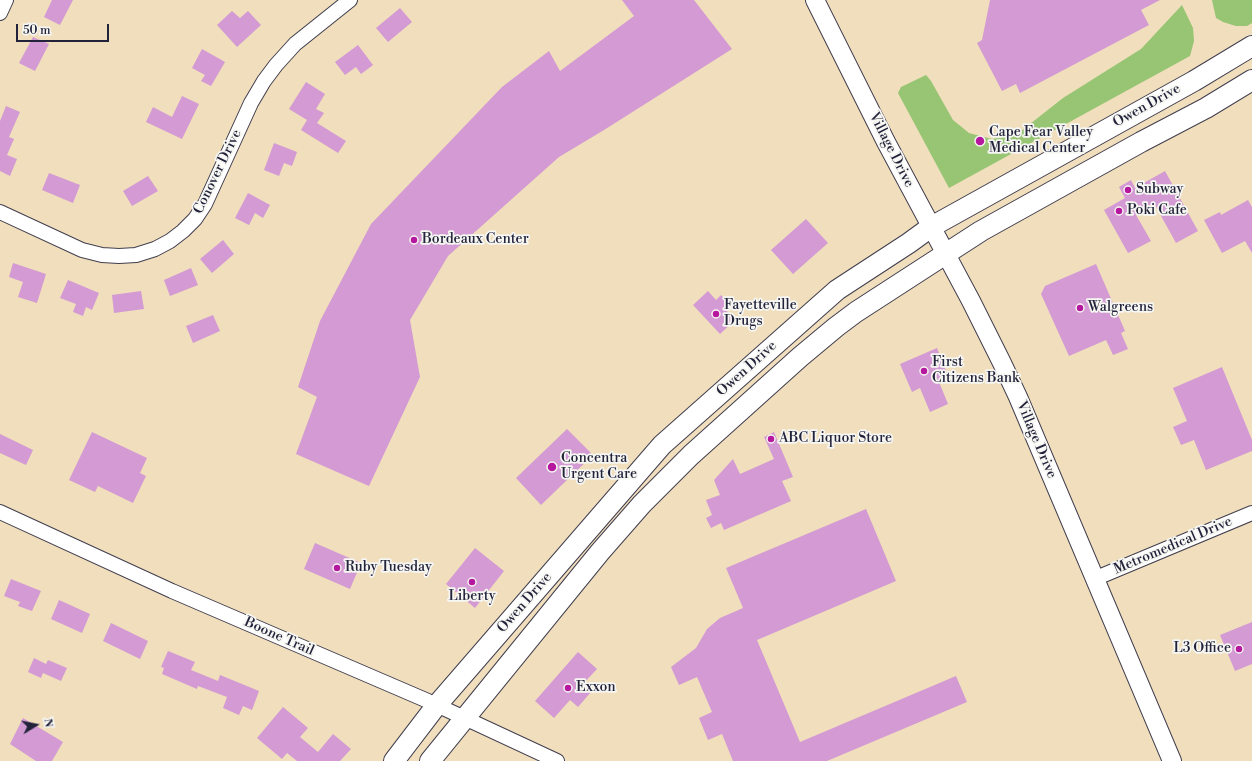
<!DOCTYPE html>
<html>
<head>
<meta charset="utf-8">
<style>
	body { margin:0 }
	#map { position:relative; width:1252px; height:761px; overflow:hidden; background:#f0debd; font-family:"Libre Bodoni",serif }
	canvas { display:block }
	.north { position:absolute; left:16px; top:705px; width:40px; height:40px; -webkit-text-stroke:3px #f6f6f2; paint-order:stroke; rotate:80deg; font-size:11px; font-weight:700; line-height:16px; text-align:center; color:#22223b }
	.north::after { content:''; display:block; margin:auto; width:14px; height:18px; background:#22223b; clip-path:polygon(50% 0,100% 100%,50% 72%,0 100%) }
	.scale { position:absolute; left:16px; top:24px; width:93px; height:18px; box-sizing:border-box; border:2px solid #22223b; border-top:0; padding-left:5px; font-size:12px; line-height:14px; white-space:nowrap; color:#22223b; -webkit-text-stroke:3px #f6f6f2; paint-order:stroke }
</style>
</head>
<body>
<div id="map">
<canvas width="1252" height="761"></canvas>
<div class="north">N</div>
<div class="scale">50 m</div>
</div>
<script>
const context = document.querySelector('canvas').getContext('2d');
context.lineJoin = 'round';
function fillPath(path, color) { context.fillStyle = color; context.fill(path, 'evenodd'); }
const shape = rows => new Path2D(rows.map(r => 'M' + r).join(''));
function stroke(path, color, width, dash) { context.strokeStyle = color; context.lineWidth = width; context.lineCap = dash ? 'butt' : 'round'; context.setLineDash(dash || []); context.stroke(path); }
function write(font, color, halo, rows, align = 'center') {
  context.font = font + ' "Libre Bodoni",serif'; context.lineWidth = 3.5; context.setLineDash([]); context.textBaseline = 'middle'; context.strokeStyle = halo; context.fillStyle = color; for (const [text, x, y, turn = 0] of rows) {
    context.save(); context.translate(x, y); context.rotate((+turn || 0) * Math.PI / 180); context.textAlign = isNaN(turn) ? turn : align; if (halo) context.strokeText(text, 0, 0); context.fillText(text, 0, 0); context.restore();
  }
}
const green = shape([
	[1212,0,1252,0,1252,23,1247,26,1236,26,1223,22,1216,18],
	[1182,5,1193,28,1194,41,1190,56,949,188,898,93,901,87,926,75,931,81,953,120,969,133,992,139,1016,135,1063,98,1141,49]
]);
const building = shape([
	[52,0,73,0,60,25,44,17],
	[622,0,694,0,732,49,604,130,559,157,448,256,410,320,420,377,369,486,296,454,317,397,298,387,320,321,371,224,502,87,549,51,560,71,634,16],
	[990,0,1160,0,1141,10,1149,25,1020,93,1016,84,1002,91,977,43,982,40],
	[400,8,412,22,388,42,376,28],
	[232,11,240,18,248,11,261,25,237,47,217,25],
	[33,37,49,44,35,71,19,63],
	[358,45,373,65,361,74,356,67,345,75,335,62],
	[202,49,225,62,211,86,201,81,205,75,192,68],
	[306,82,325,94,316,109,324,113,317,123,346,141,338,153,301,130,307,120,289,109],
	[182,96,199,104,182,139,146,122,153,107,172,117],
	[6,106,20,112,9,137,14,139,7,155,17,159,10,176,0,171,0,121],
	[274,143,297,152,292,166,284,163,279,176,264,170],
	[1165,171,1198,231,1176,243,1155,205,1136,215,1151,241,1128,253,1104,210,1125,198,1119,187,1131,180,1135,188],
	[49,173,80,185,73,203,42,190],
	[148,176,158,191,132,206,123,191],
	[248,193,270,205,263,218,255,213,249,225,235,218],
	[1248,200,1252,207,1252,253,1245,241,1222,253,1204,220,1220,212,1221,215],
	[806,219,828,243,793,274,771,250],
	[223,240,234,254,212,273,200,259],
	[13,263,46,274,37,303,18,297,23,282,9,277],
	[1096,264,1125,331,1121,333,1128,349,1113,355,1106,340,1069,356,1041,294,1045,286],
	[191,268,198,285,170,296,164,280],
	[68,280,99,293,92,310,86,307,83,316,73,312,76,304,60,298],
	[141,291,144,309,114,313,112,295],
	[708,291,716,300,721,295,729,304,725,309,735,320,720,334,693,305],
	[213,315,220,331,193,343,186,326],
	[937,348,949,378,939,382,948,404,930,412,920,388,912,392,900,364],
	[1222,367,1252,440,1252,451,1206,470,1194,440,1181,445,1173,427,1187,421,1173,388],
	[567,429,593,455,541,505,516,478],
	[92,432,147,458,140,473,146,476,133,503,98,486,95,492,69,480],
	[774,432,793,477,782,481,791,501,724,530,721,523,711,528,706,518,712,515,706,500,720,495,714,480,733,459,740,474,774,459,764,437],
	[0,434,33,450,26,465,0,453],
	[866,509,896,581,757,640,800,742,956,676,967,702,827,761,733,761,722,734,708,740,699,718,712,712,697,677,679,685,671,667,696,648,707,629,720,618,743,608,726,568],
	[315,543,361,563,350,589,304,569],
	[475,548,504,571,475,608,446,584],
	[11,579,41,591,32,611,18,606,20,602,4,596],
	[59,600,90,614,82,633,51,619],
	[1252,622,1252,664,1235,671,1220,635],
	[111,623,148,641,140,659,103,641],
	[168,651,195,662,191,670,218,681,220,675,259,691,252,710,243,706,239,715,223,708,227,697,198,686,197,689,162,674,164,668,161,667],
	[578,652,597,669,582,685,591,692,578,707,570,700,554,718,535,701],
	[34,658,46,664,48,660,67,668,61,681,43,673,41,678,28,672],
	[283,707,308,728,300,737,318,752,333,734,351,749,340,761,297,761,287,753,282,759,257,738],
	[23,718,63,742,52,761,36,761,10,744]
]);
const minor = shape([
	[0,13,6,0],
	[0,212,82,250,102,255,119,256,136,255,155,249,170,241,183,231,195,219,205,204,251,103,264,81,276,65,295,44,350,0],
	[0,512,172,591,428,701,557,761],
	[1094,579,1252,513]
]);
const major = shape([
	[815,0,886,142,971,301,1002,363,1018,397,1172,761]
]);
const highway = shape([
	[394,761,436,706,662,445,837,290,909,243,931,227,1194,81,1252,46],
	[430,761,600,552,642,504,691,455,800,357,836,327,856,312,981,231,1141,142,1206,108,1252,80]
]);
const markers = [
	[980,141,5,"#b5179e"],
	[1128,190,4,"#b5179e"],
	[1119,211,4,"#b5179e"],
	[414,240,4,"#b5179e"],
	[1080,308,4,"#b5179e"],
	[716,314,4,"#b5179e"],
	[924,371,4,"#b5179e"],
	[771,439,4,"#b5179e"],
	[552,467,5,"#b5179e"],
	[337,568,4,"#b5179e"],
	[472,582,4,"#b5179e"],
	[1239,649,4,"#b5179e"],
	[568,688,4,"#b5179e"]
];
const streetNames = [
	["Owen Drive",1147,106,-29],
	["Village Drive",891,150,63],
	["Conover Drive",218,172,-64],
	["Owen Drive",747,369,-42],
	["Village Drive",1036,440,67],
	["Metromedical Drive",1173,546,-23],
	["Owen Drive",525,603,-49],
	["Boone Trail",279,637,24]
];
const poiNames = [
	["Cape Fear Valley",989,133],
	["Medical Center",989,149],
	["Subway",1136,190],
	["Poki Cafe",1127,211],
	["Bordeaux Center",422,240],
	["Fayetteville",724,306],
	["Drugs",724,322],
	["Walgreens",1088,308],
	["First",932,363],
	["Citizens Bank",932,379],
	["ABC Liquor Store",779,439],
	["Concentra",561,459],
	["Urgent Care",561,475],
	["Ruby Tuesday",345,568],
	["Liberty",472,597,"center"],
	["L3 Office",1231,649,"right"],
	["Exxon",576,688]
];
fillPath(green, '#97c573');
fillPath(building, '#d39ad3');
stroke(minor, '#413e4e', 16);
stroke(major, '#413e4e', 20);
stroke(highway, '#413e4e', 22);
stroke(minor, '#fff', 14);
stroke(major, '#fff', 18);
stroke(highway, '#fff', 20);
for (const [x, y, r, color] of markers) { const dot = new Path2D(); dot.arc(x, y, r, 0, 2 * Math.PI); context.fillStyle = color; context.fill(dot); stroke(dot, '#f6f6f2', 1.5); }
write('14px', '#22223b', '#f6f6f2', streetNames);
write('14px', '#22223b', '#f6f6f2', poiNames, 'left');
</script>
</body>
</html>
